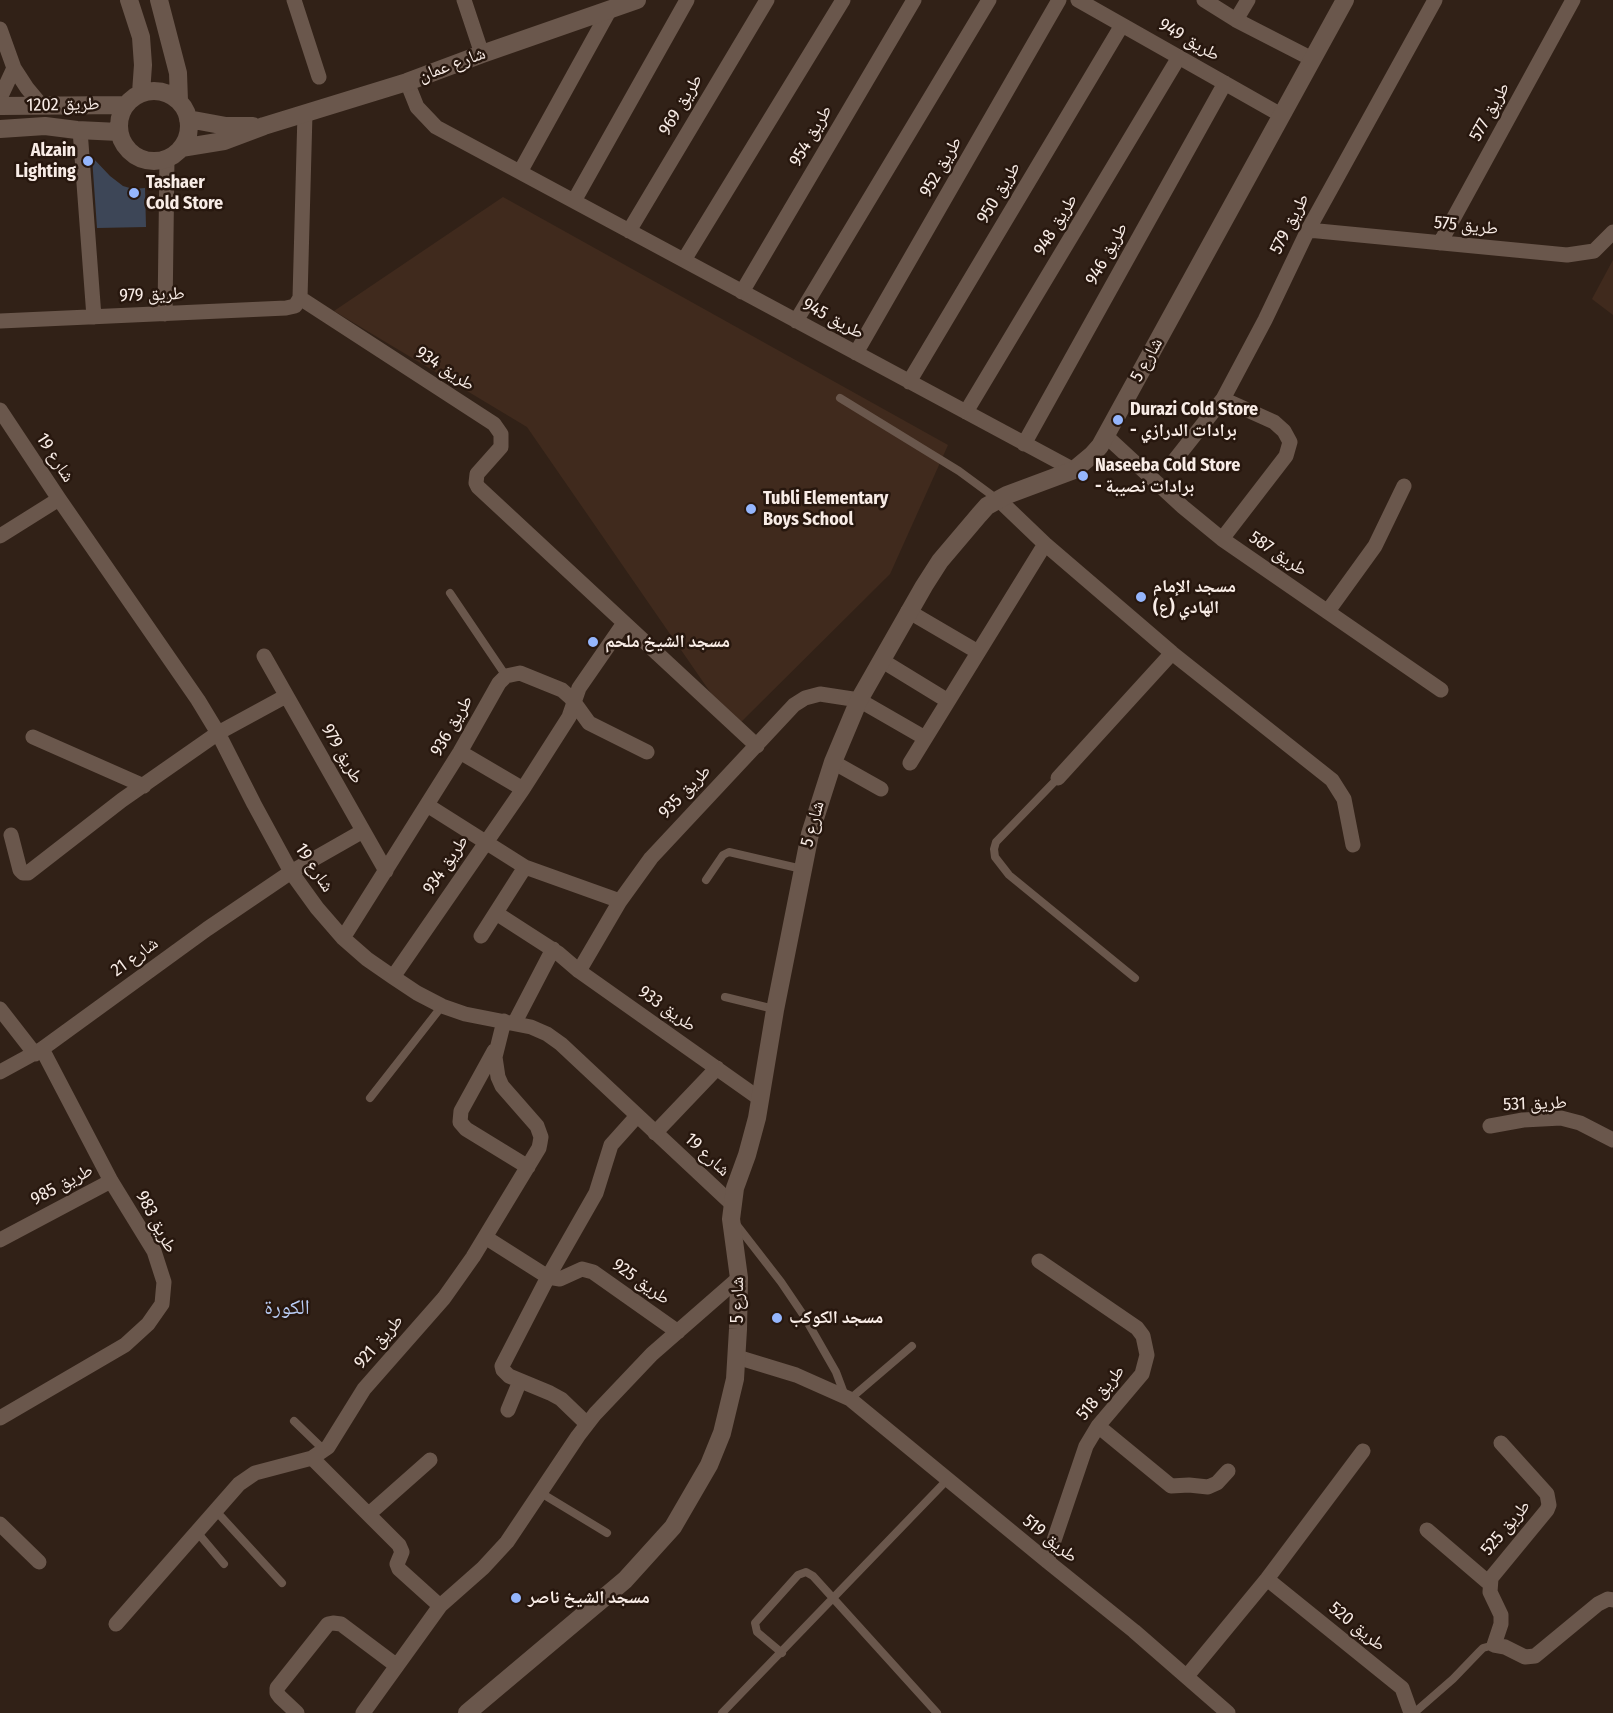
<!DOCTYPE html>
<html>
<head>
<meta charset="utf-8">
<style>
	body { margin:0 }
	canvas { display:block; background:#312117 }
</style>
</head>
<body>
<canvas width="1613" height="1713"></canvas>
<script>
const context = document.querySelector('canvas').getContext('2d');
context.lineJoin = 'round';
function fillPath(path, color) { context.fillStyle = color; context.fill(path, 'evenodd'); }
const shape = rows => new Path2D(rows.map(r => 'M' + r).join(''));
function stroke(path, color, width, dash) { context.strokeStyle = color; context.lineWidth = width; context.lineCap = dash ? 'butt' : 'round'; context.setLineDash(dash || []); context.stroke(path); }
function write(font, color, halo, rows, align = 'center') {
  context.font = font + ' "Fira Sans Condensed","Noto Naskh Arabic",sans-serif'; context.lineWidth = 5; context.setLineDash([]); context.textBaseline = 'middle'; context.strokeStyle = halo; context.fillStyle = color; for (const [text, x, y, turn = 0] of rows) {
    context.save(); context.translate(x, y); context.rotate((+turn || 0) * Math.PI / 180); context.textAlign = isNaN(turn) ? turn : align; if (halo) context.strokeText(text, 0, 0); context.fillText(text, 0, 0); context.restore();
  }
}
const built = shape([
	[503,197,948,445,890,574,735,728,527,427,334,311],
	[1613,260,1613,315,1592,299]
]);
const building = shape([
	[92,157,110,176,123,186,133,189,145,188,146,227,97,228]
]);
const service = shape([
	[840,398,959,471,997,499],
	[450,593,506,676],
	[1058,778,996,842,994,849,995,857,1009,875,1135,978],
	[706,880,723,855,729,852,802,869],
	[725,997,774,1009],
	[370,1098,442,1006],
	[736,1224,781,1282,804,1316,836,1372,845,1396],
	[850,1399,912,1346],
	[294,1421,324,1450],
	[541,1493,607,1533],
	[216,1511,282,1583],
	[197,1532,224,1564],
	[782,1653,757,1632,755,1623,798,1575,806,1572,813,1576,937,1713],
	[722,1713,948,1479],
	[1414,1713,1453,1679,1479,1652,1483,1648,1494,1645]
]);
const minor = shape([
	[294,0,319,77],
	[464,0,482,54],
	[1078,0,1281,115],
	[1204,0,1236,20,1312,59],
	[1236,20,1248,0],
	[0,29,14,68,27,88,42,106],
	[407,82,417,107,436,127,1074,470],
	[0,98,14,68],
	[80,130,94,317],
	[520,172,609,11],
	[574,201,687,0],
	[1308,230,1567,255,1594,251,1613,232],
	[629,231,767,0],
	[1440,243,1573,0],
	[684,260,843,0],
	[742,292,914,0],
	[300,298,494,424,501,434,501,447,477,474,476,483,478,487,757,746],
	[300,298,305,113],
	[165,314,167,158],
	[0,321,286,308,295,306,300,298],
	[796,321,989,0],
	[856,353,1059,0],
	[909,382,1122,25],
	[0,410,59,499,198,700,218,733,254,804,291,872,317,908,343,938,367,959,393,977,417,993,442,1006,465,1014,531,1027,547,1034,561,1044,732,1204],
	[966,412,1179,57],
	[1106,436,1183,507,1222,539,1441,690],
	[1024,444,1225,83],
	[1174,461,1223,399,1265,320,1308,230,1435,0],
	[998,499,1045,544,1172,653,1332,780,1344,799,1353,845],
	[0,536,59,499],
	[1222,539,1286,456,1290,442,1284,431,1274,422,1223,399],
	[908,611,978,652],
	[1328,611,1375,546,1404,486],
	[264,656,386,871],
	[881,660,948,701],
	[33,737,144,786],
	[460,752,523,789],
	[833,762,881,789],
	[910,763,1045,544],
	[1058,778,1172,653],
	[427,805,525,867,620,901],
	[11,835,20,870,23,873,28,873,122,800,218,733,286,696],
	[496,913,558,953,579,971,760,1099],
	[481,936,525,867],
	[343,938,460,752,499,683,506,676,520,673,562,690,571,698,589,723,647,752],
	[579,971,620,901,651,858,794,705,805,698,820,694,859,700,925,738],
	[393,977,523,789,569,717,579,688,624,623],
	[0,1009,35,1054],
	[515,1022,553,949],
	[494,1051,461,1111,460,1122,466,1129,528,1167],
	[0,1072,42,1049,207,929,291,872,363,831],
	[1490,1126,1523,1120,1561,1118,1580,1123,1613,1140],
	[655,1133,717,1068],
	[485,1237,548,1277,560,1279,582,1269,593,1272,678,1332],
	[0,1240,111,1181],
	[1039,1261,1137,1328,1143,1336,1147,1355,1142,1374,1098,1426,1086,1446,1047,1561],
	[737,1357,796,1375,850,1399,1047,1561,1134,1631,1228,1713],
	[508,1410,520,1381],
	[0,1418,125,1345,148,1324,162,1304,164,1282,154,1251,111,1181,42,1049],
	[587,1424,561,1399,550,1393,509,1376,503,1370,502,1366,548,1277,596,1193,611,1145,637,1116],
	[1098,1426,1171,1486,1189,1485,1208,1487,1217,1483,1228,1471],
	[1501,1443,1547,1494,1549,1505,1547,1510,1491,1578,1490,1592,1501,1615,1501,1624,1494,1645,1505,1647,1525,1657,1535,1656,1598,1604,1608,1599,1613,1600],
	[312,1458,399,1545,402,1552,397,1564,399,1569,440,1606],
	[369,1514,430,1460],
	[0,1524,39,1562],
	[1427,1530,1490,1584],
	[1267,1579,1402,1688,1411,1713],
	[116,1624,239,1484,255,1473,312,1458,328,1447,364,1389,444,1298,473,1257,539,1148,540,1143,541,1137,537,1126,502,1086,498,1077,495,1057,504,1021],
	[1187,1676,1267,1579,1363,1451],
	[297,1713,280,1697,277,1693,277,1688,328,1624,333,1623,341,1624,397,1666],
	[363,1713,440,1606,483,1568,507,1542,578,1436,595,1414,652,1354,739,1278]
]);
const tertiary = shape([
	[129,0,141,37,143,65,141,93],
	[159,0,178,73,179,101],
	'119 126a35 35 0 1 1 70 0a35 35 0 1 1-70 0Z',
	[0,106,126,105],
	[188,119,226,126,253,126],
	[0,129,45,126,77,130,119,132],
	[181,148,224,141,264,126,407,82,482,54,637,0],
	[467,1713,625,1580,673,1527,709,1465,722,1433,735,1379,738,1329,739,1278,731,1219,735,1188,747,1155,757,1118,775,1010,810,834,833,762,859,700,924,586,940,561,979,515,987,506,1007,495,1074,470,1092,455,1100,446,1345,0]
]);
const markers = [
	[88,161,6,"#95b6fd"],
	[134,193,6,"#95b6fd"],
	[1118,420,6,"#95b6fd"],
	[1083,476,6,"#95b6fd"],
	[751,509,6,"#95b6fd"],
	[1141,597,6,"#95b6fd"],
	[593,642,6,"#95b6fd"],
	[777,1318,6,"#95b6fd"],
	[516,1598,6,"#95b6fd"]
];
const streetNames = [
	["طريق 949",1189,40,30],
	["شارع عمان",452,65,-20],
	["طريق 1202",63,105,-1],
	["طريق 969",681,105,-59],
	["طريق 577",1490,112,-61],
	["طريق 954",811,136,-60],
	["طريق 952",941,167,-60],
	["طريق 950",999,193,-59],
	["طريق 579",1290,224,-63],
	["طريق 948",1056,225,-59],
	["طريق 575",1466,226,6],
	["طريق 946",1107,254,-61],
	["طريق 979",152,295,-2],
	["طريق 945",833,319,28],
	["شارع 5",1147,360,-61],
	["طريق 934",445,369,33],
	["شارع 19",55,458,57],
	["طريق 587",1278,554,34],
	["طريق 936",452,726,-60],
	["طريق 979",342,754,60],
	["طريق 935",685,792,-46],
	["شارع 5",813,824,-75],
	["طريق 934",446,865,-56],
	["شارع 19",314,868,56],
	["شارع 21",135,957,-36],
	["طريق 933",667,1009,35],
	["طريق 531",1535,1104,-2],
	["شارع 19",707,1155,43],
	["طريق 985",62,1185,-28],
	["طريق 983",156,1222,62],
	["طريق 925",641,1282,35],
	["شارع 5",738,1300,-90],
	["طريق 921",379,1342,-49],
	["طريق 518",1101,1393,-51],
	["طريق 525",1506,1528,-50],
	["طريق 519",1050,1539,39],
	["طريق 520",1357,1627,39]
];
const poiNames = [
	["Alzain",76,151,"right"],
	["Lighting",76,172,"right"],
	["Tashaer",146,183],
	["Cold Store",146,204],
	["Durazi Cold Store",1130,410],
	["- برادات الدرازي",1130,431],
	["Naseeba Cold Store",1095,466],
	["- برادات نصيبة",1095,487],
	["Tubli Elementary",763,499],
	["Boys School",763,520],
	["مسجد الإمام",1153,587],
	["الهادي (ع)",1153,608],
	["مسجد الشيخ ملحم",605,642],
	["مسجد الكوكب",789,1318],
	["مسجد الشيخ ناصر",528,1598]
];
const quarterNames = [
	["الكورة",287,1308]
];
fillPath(built, '#402a1d');
fillPath(building, '#3d4657');
stroke(service, '#6a574c', 8);
stroke(minor, '#6a574c', 15);
stroke(tertiary, '#6a574c', 18);
for (const [x, y, r, color] of markers) { const dot = new Path2D(); dot.arc(x, y, r, 0, 2 * Math.PI); context.fillStyle = color; context.fill(dot); stroke(dot, '#27170e', 2); }
write('18px', '#f8ece6', '#27170e', streetNames);
write('bold 18px', '#f8ece6', '#27170e', poiNames, 'left');
write('21px', '#b9ccf4', '#27170e', quarterNames);
</script>
</body>
</html>
